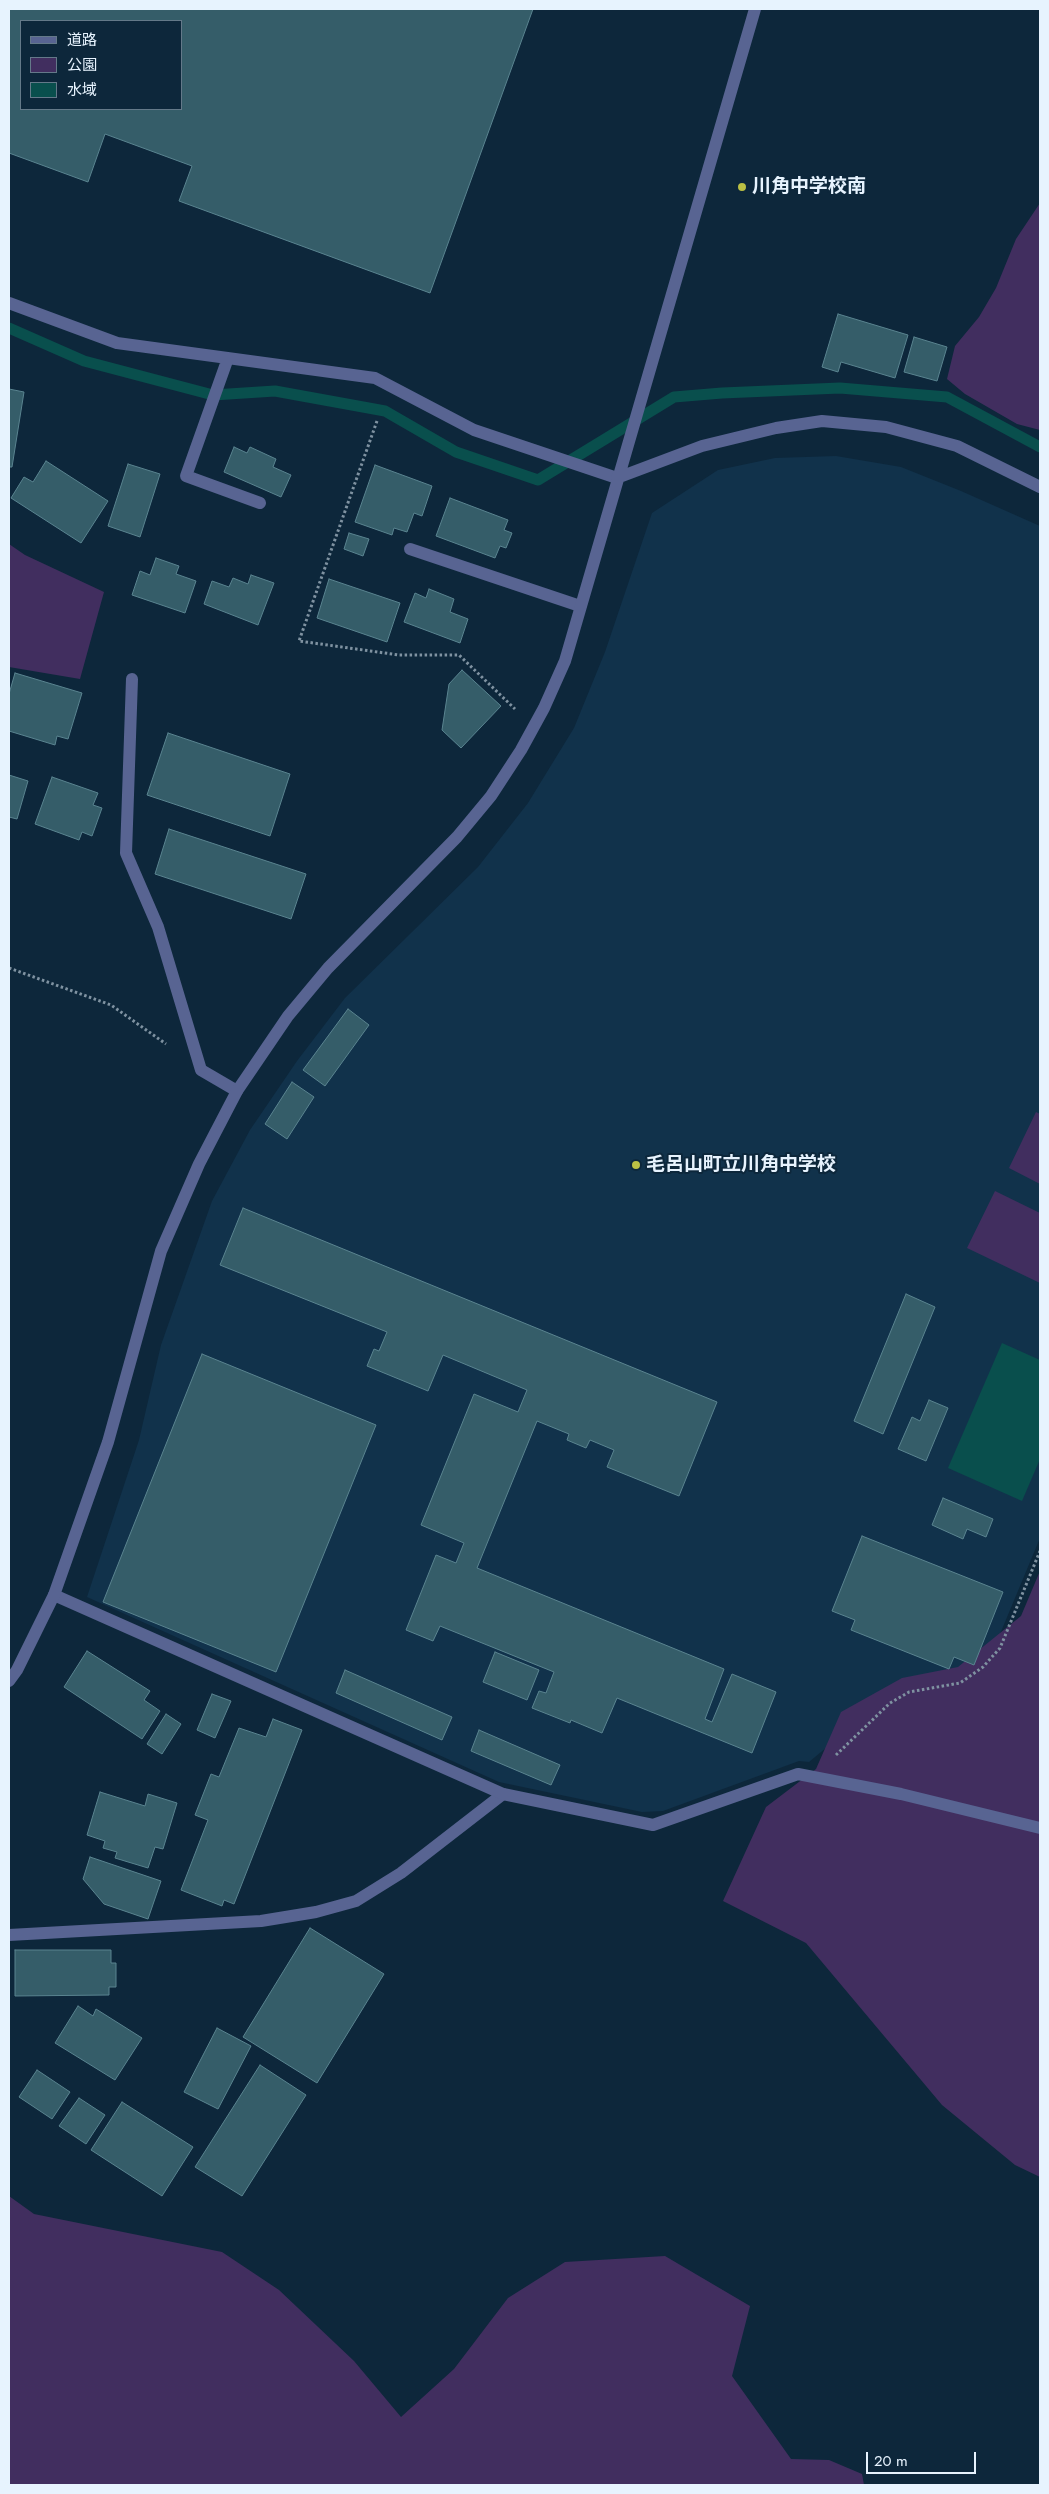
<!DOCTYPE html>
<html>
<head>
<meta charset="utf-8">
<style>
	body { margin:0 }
	#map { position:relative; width:1049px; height:2494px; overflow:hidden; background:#0d273b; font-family:Jost,"Noto Sans JP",sans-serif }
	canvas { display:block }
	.frame { position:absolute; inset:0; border:10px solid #e7f3fe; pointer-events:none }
	.legend { position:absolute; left:20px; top:20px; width:162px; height:90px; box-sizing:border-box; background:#0d273b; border:1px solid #647989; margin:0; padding:6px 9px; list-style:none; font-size:15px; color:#e7f3fe }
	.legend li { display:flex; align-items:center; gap:10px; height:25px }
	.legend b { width:25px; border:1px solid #647989 }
	.scale { position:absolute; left:866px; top:2452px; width:110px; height:22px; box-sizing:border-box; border:2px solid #e7f3fe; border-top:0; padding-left:6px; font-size:15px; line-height:18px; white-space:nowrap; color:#e7f3fe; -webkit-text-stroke:4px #0d273b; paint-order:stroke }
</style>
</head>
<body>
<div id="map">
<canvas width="1049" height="2494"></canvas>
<div class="frame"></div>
<ul class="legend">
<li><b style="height:6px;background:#586492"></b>道路</li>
<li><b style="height:14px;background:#412e5f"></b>公園</li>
<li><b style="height:14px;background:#094f4d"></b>水域</li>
</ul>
<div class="scale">20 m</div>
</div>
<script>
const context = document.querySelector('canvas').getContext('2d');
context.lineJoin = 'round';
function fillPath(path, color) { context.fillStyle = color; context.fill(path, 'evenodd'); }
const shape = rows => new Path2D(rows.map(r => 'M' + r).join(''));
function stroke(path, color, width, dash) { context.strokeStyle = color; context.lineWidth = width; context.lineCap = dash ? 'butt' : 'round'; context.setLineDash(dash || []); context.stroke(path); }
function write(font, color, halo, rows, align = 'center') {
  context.font = font + ' Jost,"Noto Sans JP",sans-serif'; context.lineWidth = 4; context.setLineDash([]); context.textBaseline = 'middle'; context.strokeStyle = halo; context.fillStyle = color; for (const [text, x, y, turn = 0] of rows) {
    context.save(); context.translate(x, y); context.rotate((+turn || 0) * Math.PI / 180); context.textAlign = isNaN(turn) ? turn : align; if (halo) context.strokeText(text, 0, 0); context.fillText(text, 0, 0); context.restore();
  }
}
const built = shape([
	[836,456,901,467,961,491,1040,526,1040,1538,995,1646,981,1662,874,1708,809,1762,799,1761,663,1811,642,1812,499,1782,87,1597,139,1440,161,1345,212,1201,250,1130,297,1061,345,998,478,867,528,803,574,728,605,652,652,513,718,470,775,458]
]);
const green = shape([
	[1040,203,1040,430,1017,424,965,394,947,379,955,346,979,317,996,288,1016,239],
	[9,544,25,555,104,592,80,679,9,667],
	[1036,1112,1040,1114,1040,1184,1009,1168],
	[995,1191,1040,1213,1040,1283,967,1248],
	[1040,1571,1040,2177,1015,2165,942,2105,806,1943,723,1901,766,1807,816,1769,841,1712,902,1678,958,1667,1021,1616],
	[9,2196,34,2214,222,2252,279,2290,354,2361,401,2417,454,2369,508,2298,565,2262,665,2256,750,2306,732,2376,791,2459,829,2460,862,2474,864,2485,9,2485]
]);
const water = shape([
	[1002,1343,1040,1360,1040,1459,1022,1501,948,1468]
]);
const stream = shape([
	[9,328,84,361,213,395,275,391,385,411,456,452,538,480,674,397,722,393,840,388,947,397,1040,447]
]);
const building = shape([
	[9,9,533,9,430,293,179,201,192,166,105,134,88,182,9,153,9,9],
	[21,21,181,21,181,109,21,109,21,21],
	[838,314,908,335,895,378,841,362,838,372,822,367,838,314],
	[914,337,947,347,937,381,904,372,914,337],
	[9,389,24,392,12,467,9,467,9,389],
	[234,447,247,453,250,447,276,459,273,467,291,475,281,497,224,472,234,447],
	[46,461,108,501,81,543,11,498,24,477,33,482,46,461],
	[128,464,160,474,140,537,108,526,128,464],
	[375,465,432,486,422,516,414,513,407,532,394,528,392,535,355,522,375,465],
	[450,498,508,520,504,530,512,533,506,548,500,546,495,558,436,536,450,498],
	[349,533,369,539,363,556,344,549,349,533],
	[156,558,179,566,176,574,196,581,185,613,132,595,140,571,150,575,156,558],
	[251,575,274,583,258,625,204,604,212,581,229,587,233,578,248,584,251,575],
	[329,579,400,603,387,642,317,618,329,579],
	[429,589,454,599,450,612,468,619,460,643,404,622,415,593,426,598,429,589],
	[462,670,501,706,461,748,442,730,449,684,462,670],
	[15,673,82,693,68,739,57,736,55,745,9,731,9,694,15,673],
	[168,733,290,774,270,836,147,795,168,733],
	[9,775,28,781,17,819,9,817,9,775],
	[52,777,98,793,93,805,102,808,92,836,82,832,79,840,35,824,52,777],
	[169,829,306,874,291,919,155,874,169,829],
	[348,1009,369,1025,325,1086,303,1070,348,1009],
	[292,1082,314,1097,287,1139,265,1124,292,1082],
	[243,1208,717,1402,679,1496,607,1467,614,1450,590,1440,586,1448,567,1440,569,1434,537,1421,477,1568,724,1669,705,1719,712,1722,732,1674,776,1692,752,1753,617,1698,602,1733,571,1720,570,1723,532,1708,539,1691,546,1693,554,1672,440,1626,433,1641,406,1630,436,1555,456,1563,464,1543,421,1525,474,1394,518,1412,527,1390,443,1355,428,1391,367,1366,374,1349,379,1351,387,1332,220,1265,243,1208],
	[906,1294,935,1307,883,1434,854,1421,906,1294],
	[202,1354,376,1425,276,1672,103,1602,202,1354],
	[929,1400,948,1408,926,1461,898,1449,912,1417,920,1421,929,1400],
	[943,1498,993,1519,986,1537,967,1529,963,1539,932,1525,943,1498],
	[862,1536,1003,1592,974,1665,954,1657,949,1669,851,1630,855,1620,832,1611,862,1536],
	[87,1651,150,1691,144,1700,160,1711,142,1739,64,1687,87,1651],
	[495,1652,539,1670,527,1700,483,1682,495,1652],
	[345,1670,452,1717,442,1740,336,1693,345,1670],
	[212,1694,231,1701,215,1738,197,1730,212,1694],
	[166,1714,181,1724,162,1754,147,1744,166,1714],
	[273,1719,302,1730,234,1904,224,1900,222,1906,181,1890,208,1820,195,1815,211,1774,219,1777,239,1728,266,1737,273,1719],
	[479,1730,560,1765,551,1785,471,1751,479,1730],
	[100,1792,145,1806,148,1794,177,1803,163,1849,155,1847,148,1868,115,1858,117,1852,103,1848,105,1841,87,1835,100,1792],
	[90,1857,161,1881,148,1919,104,1904,83,1879,90,1857],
	[310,1928,384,1974,317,2083,243,2037,310,1928],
	[15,1950,111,1950,111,1963,116,1963,116,1987,109,1987,109,1995,15,1996,15,1950],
	[78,2006,93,2016,96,2009,142,2038,115,2080,55,2043,78,2006],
	[217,2028,251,2046,218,2109,184,2092,217,2028],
	[260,2065,306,2095,242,2196,195,2167,260,2065],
	[37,2070,70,2092,52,2119,19,2097,37,2070],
	[79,2098,105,2115,86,2144,59,2126,79,2098],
	[122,2102,193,2147,162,2196,91,2150,122,2102]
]);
const path = shape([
	[377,421,299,641,399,655,459,655,515,709],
	[9,968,111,1005,166,1044],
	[836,1755,890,1703,909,1692,960,1683,983,1667,1000,1648,1040,1551]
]);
const service = shape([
	[9,1935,261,1921,316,1912,356,1901,401,1873,503,1794]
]);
const minor = shape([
	[9,303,117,343,375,378,474,430,617,478],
	[228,358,186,476,260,503],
	[410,549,580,606],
	[132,679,126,853,158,927,201,1070,237,1091],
	[54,1595,503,1794,653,1825,798,1774,901,1794,1040,1828]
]);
const tertiary = shape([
	[617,478,702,446,776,428,822,421,886,427,957,446,1040,487],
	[9,1681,17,1670,54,1595,108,1442,161,1251,199,1164,237,1091,288,1016,328,968,457,837,491,796,521,750,544,708,565,661,755,9]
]);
const markers = [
	[742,187,5,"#bbc044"],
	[636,1165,5,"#bbc044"]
];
const poiNames = [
	["川角中学校南",752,187],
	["毛呂山町立川角中学校",646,1165]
];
fillPath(built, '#11324b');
fillPath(green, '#412e5f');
fillPath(water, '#094f4d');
stroke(stream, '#094f4d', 11);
fillPath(building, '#355d69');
stroke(building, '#5a8490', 1);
stroke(path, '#7f92a1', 3, [2.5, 2.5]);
stroke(service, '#586492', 12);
stroke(minor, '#586492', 12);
stroke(tertiary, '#586492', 12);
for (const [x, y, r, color] of markers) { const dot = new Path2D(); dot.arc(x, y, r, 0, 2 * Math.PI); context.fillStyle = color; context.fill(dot); stroke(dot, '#0d273b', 2); }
write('bold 19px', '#e7f3fe', '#0d273b', poiNames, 'left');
</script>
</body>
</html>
